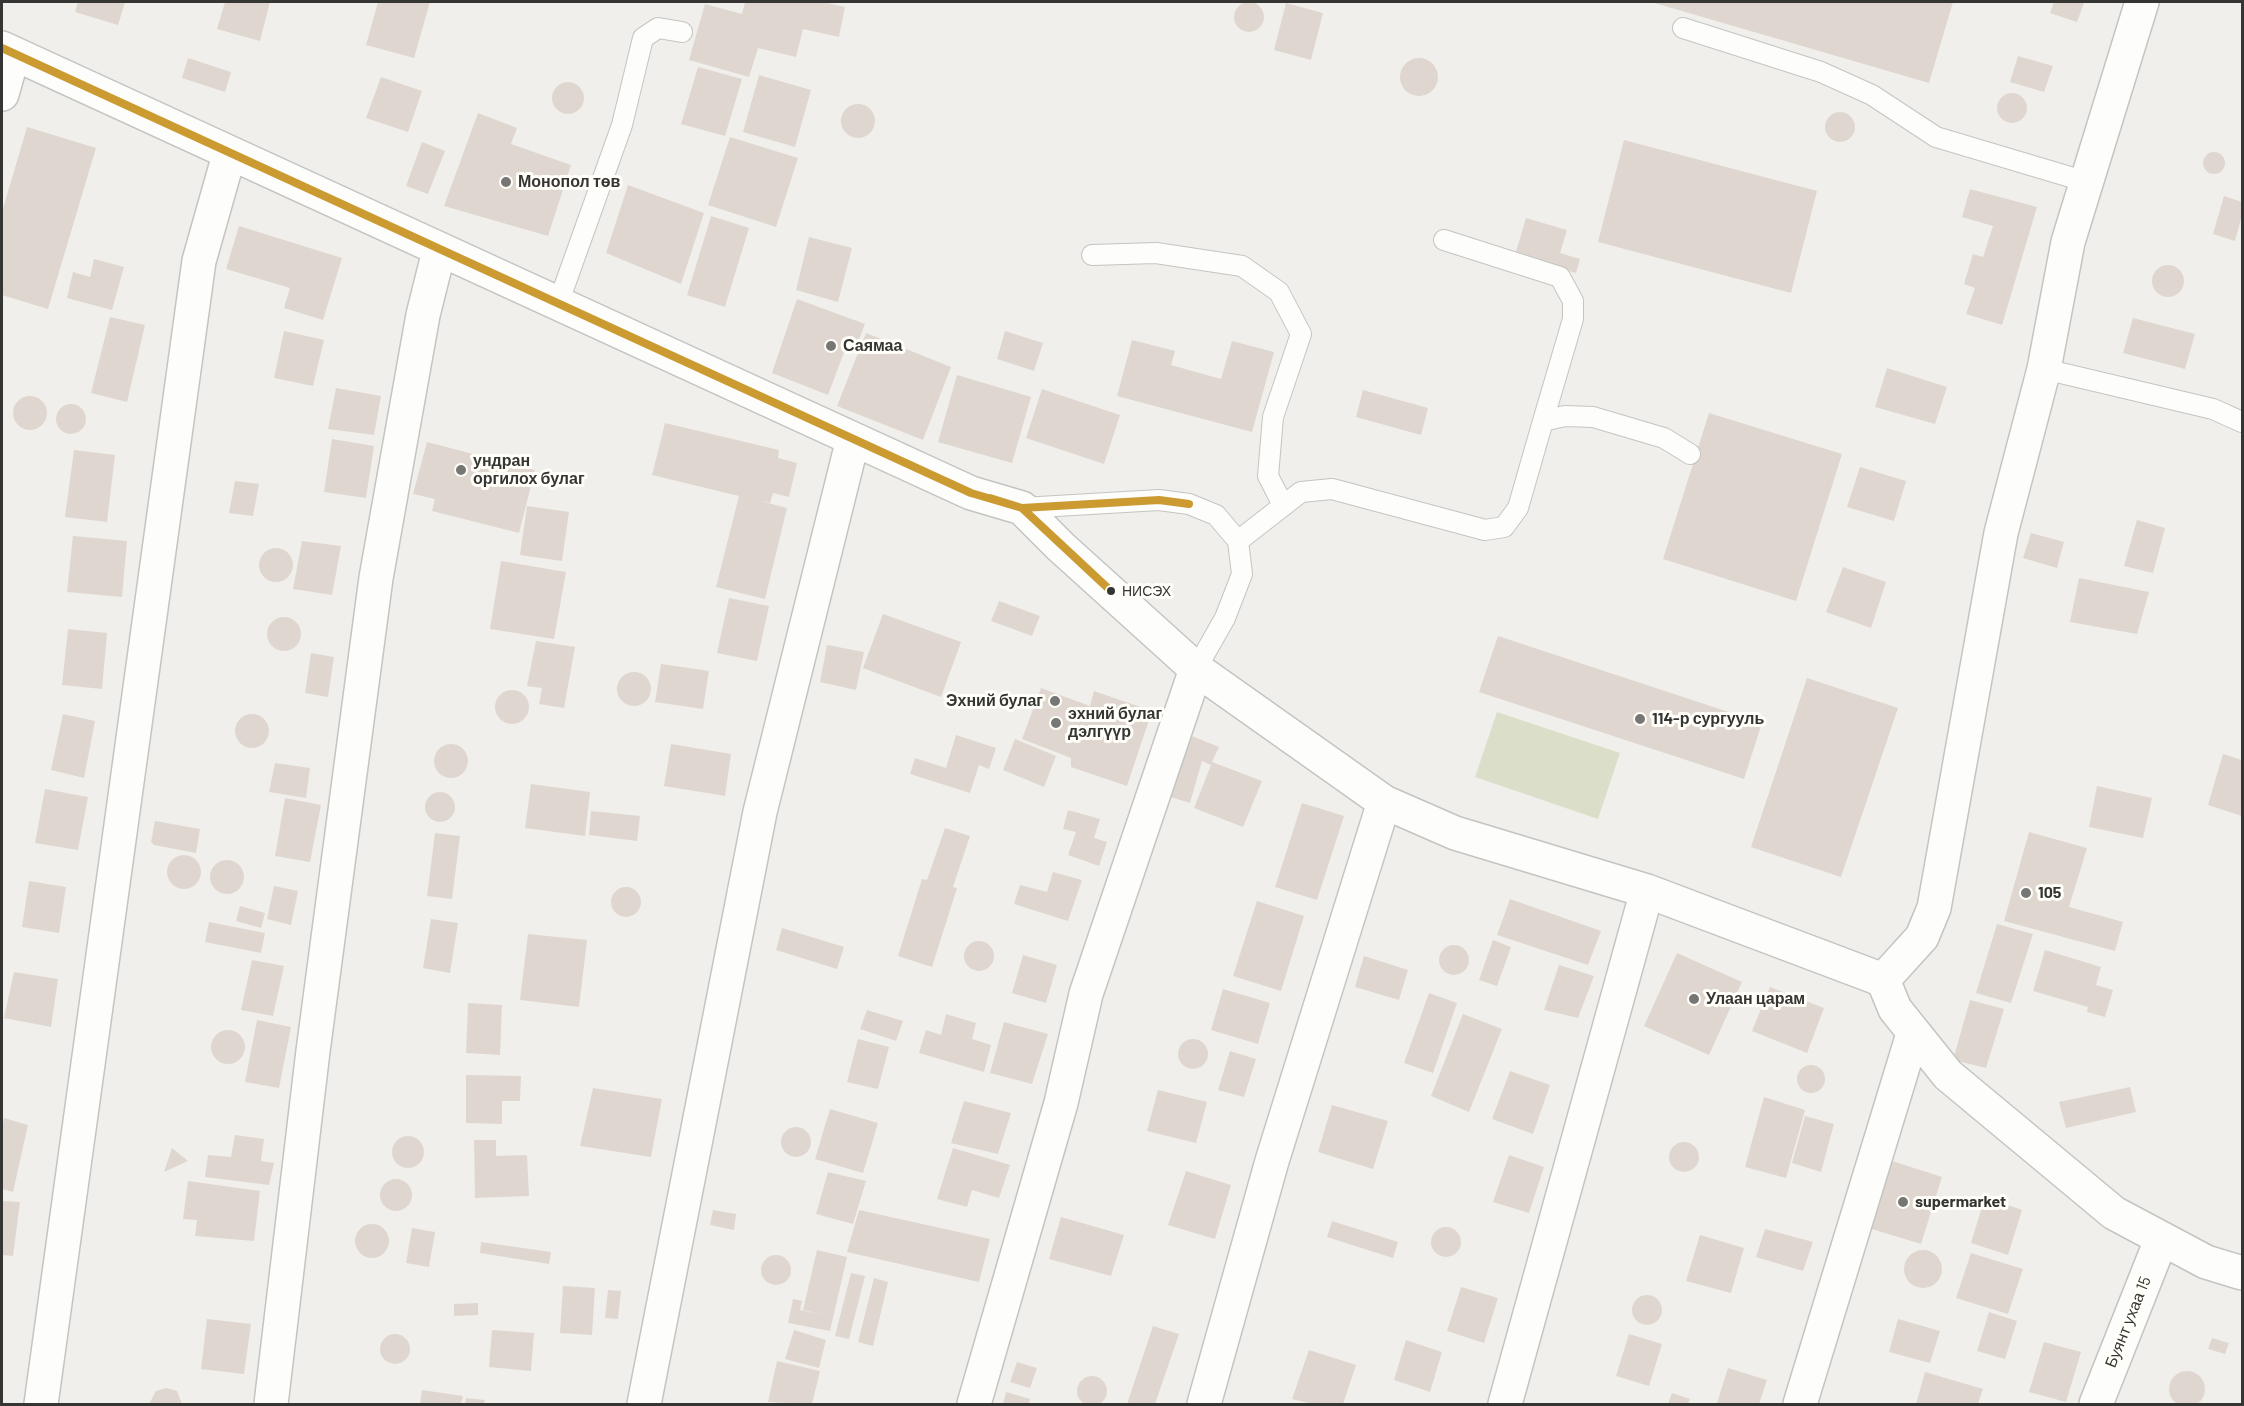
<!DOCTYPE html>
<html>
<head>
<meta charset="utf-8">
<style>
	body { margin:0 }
	#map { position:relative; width:2244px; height:1406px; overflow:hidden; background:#f0efec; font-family:Barlow,sans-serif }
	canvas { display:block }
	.frame { position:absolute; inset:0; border:3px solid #353533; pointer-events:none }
</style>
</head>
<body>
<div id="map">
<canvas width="2244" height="1406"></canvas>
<div class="frame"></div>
</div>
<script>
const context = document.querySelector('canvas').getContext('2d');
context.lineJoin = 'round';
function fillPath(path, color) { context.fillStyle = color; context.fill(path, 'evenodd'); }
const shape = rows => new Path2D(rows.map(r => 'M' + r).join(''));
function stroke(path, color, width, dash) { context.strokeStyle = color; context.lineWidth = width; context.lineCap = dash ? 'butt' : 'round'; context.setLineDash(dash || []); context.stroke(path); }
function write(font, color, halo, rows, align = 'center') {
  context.font = font + ' Barlow,sans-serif'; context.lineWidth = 6; context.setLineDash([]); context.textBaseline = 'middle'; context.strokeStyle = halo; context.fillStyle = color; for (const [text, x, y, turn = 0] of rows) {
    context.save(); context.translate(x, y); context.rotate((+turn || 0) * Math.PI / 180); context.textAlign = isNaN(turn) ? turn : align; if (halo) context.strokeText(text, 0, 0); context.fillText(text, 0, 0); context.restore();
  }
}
const green = shape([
	[1497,712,1620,753,1598,819,1475,777]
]);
const building = shape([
	'1234 17a15 15 0 1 1 30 0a15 15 0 1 1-30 0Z',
	[78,2,125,2,118,25,75,12],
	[225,2,270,2,260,41,217,29],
	[378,2,430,2,414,58,366,45],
	[745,2,823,2,845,7,839,37,803,29,796,57,758,48,749,77,689,60,705,4,742,14],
	[1651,2,1953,2,1929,83],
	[2054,2,2084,3,2077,22,2050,13],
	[1286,3,1323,13,1311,60,1274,50],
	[2018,56,2053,66,2044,92,2010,82],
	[188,58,231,72,225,92,182,78],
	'1400 77a19 19 0 1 1 38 0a19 19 0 1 1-38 0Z',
	[698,67,742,79,725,136,681,124],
	[759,75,811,90,795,147,743,132],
	[381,77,422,91,408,132,366,118],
	'552 98a16 16 0 1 1 32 0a16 16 0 1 1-32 0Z',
	'1997 108a15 15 0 1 1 30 0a15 15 0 1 1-30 0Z',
	'841 121a17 17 0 1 1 34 0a17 17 0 1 1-34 0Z',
	'1825 127a15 15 0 1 1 30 0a15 15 0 1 1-30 0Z',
	[478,113,517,128,511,144,571,165,548,236,444,206],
	[27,127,96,148,48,309,2,295,2,212],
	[730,137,798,158,776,227,708,205],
	[1624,140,1817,191,1791,293,1598,242],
	[422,142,445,151,428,194,406,186],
	'2203 163a11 11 0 1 1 22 0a11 11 0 1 1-22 0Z',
	[628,185,704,213,681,284,606,253],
	[1970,189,2037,207,2002,325,1966,314,1975,288,1964,284,1973,254,1983,257,1993,226,1962,217],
	[2224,196,2242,202,2242,215,2235,241,2213,234],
	[711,216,749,228,725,307,687,295],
	[1526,218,1567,230,1560,253,1580,259,1576,273,1515,255],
	[239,226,342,258,323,320,284,308,290,288,226,269],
	[809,237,852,248,838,302,796,290],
	[94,259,124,267,112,310,67,298,73,272,90,277],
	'2152 281a16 16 0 1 1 32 0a16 16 0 1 1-32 0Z',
	[797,299,865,324,856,347,848,342,828,395,772,373],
	[110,317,145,325,127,402,91,393],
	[2133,318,2195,334,2185,369,2123,353],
	[284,331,324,340,313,386,274,378],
	[1005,331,1043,343,1034,371,997,359],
	[866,333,951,367,923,440,837,406],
	[1132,340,1175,351,1171,365,1221,379,1232,341,1274,352,1252,432,1117,396],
	[1887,368,1947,387,1935,424,1875,407],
	[957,375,1031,397,1012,463,938,442],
	[336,388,381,396,374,435,328,429],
	[1042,389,1120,415,1104,464,1026,438],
	[1363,390,1428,408,1421,435,1356,417],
	'13 413a17 17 0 1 1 34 0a17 17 0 1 1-34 0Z',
	'56 419a15 15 0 1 1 30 0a15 15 0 1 1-30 0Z',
	[1709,413,1842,454,1796,601,1663,559],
	[665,423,779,450,778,458,797,463,789,497,773,493,770,503,760,501,787,508,765,599,716,587,739,496,652,475],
	[332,439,374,446,366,498,324,492],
	[427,442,535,470,519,533,432,511,435,499,413,494],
	[74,450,115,455,107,522,65,517],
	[1860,467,1906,481,1894,521,1847,507],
	[235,481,259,484,253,516,229,513],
	[527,506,569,512,562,561,520,555],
	[2137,520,2165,528,2153,573,2124,566],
	[2031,533,2064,542,2057,568,2023,558],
	[73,536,127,541,122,597,67,592],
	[302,541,341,546,332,595,293,589],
	'259 565a17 17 0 1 1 34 0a17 17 0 1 1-34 0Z',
	[501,561,566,572,554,639,490,629],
	[1843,567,1886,582,1871,628,1826,612],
	[2079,578,2149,592,2137,634,2070,622],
	[729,598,769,606,757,661,717,653],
	[999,601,1040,616,1032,636,991,621],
	[883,614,961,642,941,697,863,668],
	'267 634a17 17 0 1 1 34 0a17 17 0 1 1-34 0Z',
	[68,629,107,633,102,689,62,685],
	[1498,636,1762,723,1744,779,1479,692],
	[536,641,575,647,564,708,539,704,542,688,527,686],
	[827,645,864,652,856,690,820,682],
	[311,653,334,657,328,697,305,693],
	[661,664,709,671,703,709,655,702],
	'617 689a17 17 0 1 1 34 0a17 17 0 1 1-34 0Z',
	[1807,678,1898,708,1841,877,1751,847],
	[1041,688,1090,706,1094,691,1152,711,1127,786,1071,767,1071,758,1022,739],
	'495 707a17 17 0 1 1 34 0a17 17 0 1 1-34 0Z',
	[63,714,95,721,84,778,51,770],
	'235 731a17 17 0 1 1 34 0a17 17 0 1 1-34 0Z',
	[1187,734,1219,747,1212,762,1262,781,1243,827,1194,808,1211,765,1202,761,1190,803,1161,794],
	[956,735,996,748,989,769,979,765,970,793,910,774,915,758,946,768],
	[1015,739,1056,756,1044,787,1003,770],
	[671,744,731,754,725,796,664,786],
	'434 761a17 17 0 1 1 34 0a17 17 0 1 1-34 0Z',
	[2223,754,2242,760,2242,816,2208,805],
	[275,763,310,768,306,798,269,792],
	[531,784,590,792,585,836,525,828],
	[2097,786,2152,798,2143,838,2089,827],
	[45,789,88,797,78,850,35,843],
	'425 807a15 15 0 1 1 30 0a15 15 0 1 1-30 0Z',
	[285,798,321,805,310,862,275,856],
	[1302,803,1344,816,1317,900,1275,887],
	[1068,810,1100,819,1094,838,1107,842,1099,866,1068,855,1076,832,1063,829],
	[591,811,640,816,637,841,589,835],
	[155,821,200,829,196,853,154,845,151,842],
	[945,828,970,836,953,887,957,888,932,967,898,956,922,879,927,880],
	[2029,832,2087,848,2069,907,2123,922,2115,951,2004,921],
	[435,833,460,836,452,899,427,896],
	'167 872a17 17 0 1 1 34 0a17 17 0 1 1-34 0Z',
	'210 877a17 17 0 1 1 34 0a17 17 0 1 1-34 0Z',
	[1053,872,1082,880,1068,921,1014,904,1020,885,1047,892],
	[29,881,66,887,59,933,22,927],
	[274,886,298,891,291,925,267,919],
	'611 902a15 15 0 1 1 30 0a15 15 0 1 1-30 0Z',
	[1510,899,1601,931,1588,965,1497,935],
	[1257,901,1304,916,1281,991,1233,976],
	[240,906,265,913,261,928,236,921],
	[431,919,458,923,450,973,423,968],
	[209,922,265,933,261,953,205,942],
	[1997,924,2033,934,2011,1003,1976,993],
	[782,928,844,947,837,969,776,950],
	[528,934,587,940,579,1007,520,1000],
	[1493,940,1511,947,1497,986,1479,980],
	'964 956a15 15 0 1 1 30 0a15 15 0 1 1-30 0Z',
	'1439 960a15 15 0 1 1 30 0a15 15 0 1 1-30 0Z',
	[2045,950,2101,967,2096,985,2113,990,2105,1017,2087,1012,2088,1007,2033,991],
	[1677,953,1742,982,1709,1055,1644,1026],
	[1023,955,1057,965,1046,1003,1012,993],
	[1364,956,1408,970,1399,1000,1355,987],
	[252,960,284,966,273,1016,241,1010],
	[1559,965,1594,976,1578,1018,1544,1010],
	[14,972,58,979,51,1027,4,1018],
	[1770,987,1824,1008,1807,1053,1752,1031],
	[1223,989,1270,1003,1258,1044,1211,1030],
	[1429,993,1457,1003,1433,1073,1404,1063],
	[1970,1000,2004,1009,1986,1068,1953,1060],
	[468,1003,502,1005,500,1055,466,1053],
	[867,1010,903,1021,896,1041,860,1029],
	[946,1014,976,1023,972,1039,991,1045,984,1072,919,1053,926,1030,941,1035],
	[1463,1014,1502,1029,1469,1112,1431,1096],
	[257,1020,291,1027,279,1088,245,1082],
	[1004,1022,1048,1034,1032,1084,990,1073],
	'211 1047a17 17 0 1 1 34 0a17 17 0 1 1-34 0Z',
	[858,1039,889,1047,878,1089,847,1082],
	'1178 1054a15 15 0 1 1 30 0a15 15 0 1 1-30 0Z',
	[1230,1051,1256,1059,1244,1097,1218,1090],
	'1797 1079a14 14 0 1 1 28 0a14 14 0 1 1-28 0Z',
	[1510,1071,1550,1085,1533,1134,1492,1119],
	[466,1075,521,1076,520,1101,502,1101,502,1124,466,1123],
	[2130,1087,2136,1112,2066,1128,2059,1102],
	[593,1088,662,1099,651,1157,580,1146],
	[1158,1090,1207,1102,1196,1143,1147,1131],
	[1764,1097,1805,1110,1786,1178,1745,1167],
	[964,1101,1011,1113,998,1154,951,1143],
	[1332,1105,1388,1121,1373,1169,1318,1152],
	[830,1109,878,1123,863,1173,815,1159],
	[1805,1116,1834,1124,1821,1172,1792,1163],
	[4,1118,28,1125,13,1192,2,1189,2,1129],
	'781 1142a15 15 0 1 1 30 0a15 15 0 1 1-30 0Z',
	[235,1135,264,1139,261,1161,274,1163,269,1185,205,1177,208,1155,231,1157],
	'392 1152a16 16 0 1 1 32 0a16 16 0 1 1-32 0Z',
	[474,1140,496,1140,496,1156,527,1155,529,1196,475,1198],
	'1669 1157a15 15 0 1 1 30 0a15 15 0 1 1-30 0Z',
	[172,1148,188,1161,164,1172],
	[953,1148,1010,1165,999,1198,972,1190,967,1207,937,1199],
	[1509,1155,1544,1167,1529,1213,1493,1202],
	[1886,1159,1942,1177,1921,1244,1865,1227],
	[1186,1171,1231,1185,1215,1239,1168,1225],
	[828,1172,866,1181,853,1224,816,1214],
	'380 1195a16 16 0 1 1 32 0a16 16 0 1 1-32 0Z',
	[188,1181,260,1191,254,1241,195,1236,197,1220,183,1219],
	[1985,1197,2022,1210,2008,1255,1971,1243],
	[2,1201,20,1202,13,1256,2,1255],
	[713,1210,736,1214,734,1230,710,1225],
	[859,1210,990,1239,979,1282,847,1252],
	[1061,1217,1124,1235,1111,1276,1049,1259],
	[1332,1221,1398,1242,1393,1258,1327,1237],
	'355 1241a17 17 0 1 1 34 0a17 17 0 1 1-34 0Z',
	'1431 1242a15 15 0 1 1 30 0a15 15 0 1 1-30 0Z',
	[412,1228,435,1232,429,1267,406,1263],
	[1765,1229,1813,1242,1803,1271,1756,1257],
	[1700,1235,1744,1248,1731,1293,1686,1281],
	[481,1242,551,1252,549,1264,480,1253],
	[817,1250,847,1257,830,1331,788,1323,793,1299,802,1301,800,1310,824,1315,803,1310],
	'1904 1269a19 19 0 1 1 38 0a19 19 0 1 1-38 0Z',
	[1971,1253,2023,1269,2008,1314,1956,1298],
	'761 1270a15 15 0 1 1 30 0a15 15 0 1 1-30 0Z',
	[851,1273,865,1276,849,1339,835,1336],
	[874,1278,888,1282,873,1346,858,1342],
	[563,1286,595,1288,592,1335,560,1333],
	[1461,1287,1498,1298,1484,1343,1447,1331],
	[608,1290,621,1291,618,1319,605,1318],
	'1632 1310a15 15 0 1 1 30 0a15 15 0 1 1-30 0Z',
	[478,1303,478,1315,454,1316,454,1304],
	[1989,1312,2017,1321,2005,1359,1977,1351],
	[207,1319,251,1324,244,1374,201,1369],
	[1898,1319,1940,1331,1930,1363,1889,1352],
	[1153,1326,1179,1334,1155,1404,1127,1404],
	[492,1330,534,1333,531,1371,489,1367],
	[794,1330,826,1340,819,1368,785,1359],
	[1629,1334,1662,1344,1649,1386,1616,1376],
	'380 1349a15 15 0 1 1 30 0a15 15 0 1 1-30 0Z',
	[2212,1338,2229,1343,2225,1354,2208,1349],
	[1406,1340,1442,1352,1430,1392,1394,1380],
	[2044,1342,2081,1352,2066,1402,2029,1392],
	[1309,1350,1356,1365,1343,1404,1312,1404,1292,1399],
	[777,1361,820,1371,812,1404,768,1402],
	[1017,1362,1037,1368,1030,1388,1010,1382],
	[1728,1368,1767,1380,1759,1404,1717,1403],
	'2169 1389a18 18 0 1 1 36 0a18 18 0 1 1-36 0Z',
	[1925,1372,1983,1389,1978,1404,1916,1404],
	'1077 1391a15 15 0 1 1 30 0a15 15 0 1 1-30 0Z',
	[166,1388,177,1391,182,1404,149,1404,156,1391],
	[422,1390,463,1396,461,1404,420,1404],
	[1006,1392,1030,1399,1029,1404,1003,1404],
	[1672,1393,1690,1399,1688,1404,1668,1404],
	[466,1398,485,1400,484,1404,465,1404]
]);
const service = shape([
	[1683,28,1821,72,1872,95,1936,137,2087,182],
	[1444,240,1560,277,1573,301,1573,319,1543,421],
	[1092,255,1156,253,1242,266,1279,292,1301,334,1273,417,1268,476,1283,505],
	[558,304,622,125,643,38,658,28,682,32],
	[2044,369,2213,409,2242,422],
	[1022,508,1159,500,1189,504,1216,515,1238,541,1242,574,1225,618,1196,669],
	[1238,541,1301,492,1332,489,1485,530,1504,527,1518,508,1543,421,1565,416,1593,417,1664,438,1690,454]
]);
const minor = shape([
	[2,48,971,493,1022,508,1061,547,1196,669,1384,802,1455,833,1647,891,1883,980,1895,1009,1948,1075,2114,1213,2206,1262,2242,1273],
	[2,94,13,55],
	[1883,980,1922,937,1934,908,2001,533,2044,369,2068,242,2142,2],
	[41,1404,199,261,229,155],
	[271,1404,313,1051,376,578,423,315,439,251],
	[644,1404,760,812,853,439],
	[974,1404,1061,1103,1086,994,1196,669],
	[1204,1404,1272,1161,1384,802],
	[1505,1404,1647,891],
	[1800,1404,1913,1034],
	[2096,1404,2161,1240]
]);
const bus1 = shape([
	[2,48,971,493,1022,508,1159,500,1189,504],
	[990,498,1022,508,1111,591]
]);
const markers = [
	[506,182,6,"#767674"],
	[831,346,6,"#767674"],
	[461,470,6,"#767674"],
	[1111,591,5,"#353533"],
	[1055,701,6,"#767674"],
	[1640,719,6,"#767674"],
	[1056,723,6,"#767674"],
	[2026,893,6,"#767674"],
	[1694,999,6,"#767674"],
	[1903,1202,6,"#767674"]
];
const busNames = [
	["НИСЭХ",1122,591]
];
const poiNames = [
	["Монопол төв",518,182],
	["Саямаа",843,346],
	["ундран",473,461],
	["оргилох булаг",473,479],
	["Эхний булаг",1043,701,"right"],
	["эхний булаг",1068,714],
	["дэлгүүр",1068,732],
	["114-р сургууль",1652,719],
	["105",2038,893],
	["Улаан царам",1706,999],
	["supermarket",1915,1202]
];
const streetNames = [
	["Буянт ухаа 15",2128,1322,-68]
];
fillPath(green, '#dbdfca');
fillPath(building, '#dfd7cf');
stroke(service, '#c4c4c1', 22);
stroke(minor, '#c4c4c1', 36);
stroke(service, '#fdfdfc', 20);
stroke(minor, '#fdfdfc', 33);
stroke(bus1, '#cb9b31', 8);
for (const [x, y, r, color] of markers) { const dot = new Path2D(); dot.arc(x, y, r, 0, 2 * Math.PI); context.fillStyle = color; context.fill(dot); stroke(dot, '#fffef8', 2); }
write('14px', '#353533', '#fffef8', busNames, 'left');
write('bold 16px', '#353533', '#fffef8', poiNames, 'left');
write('16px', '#353533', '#fffef8', streetNames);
</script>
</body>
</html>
